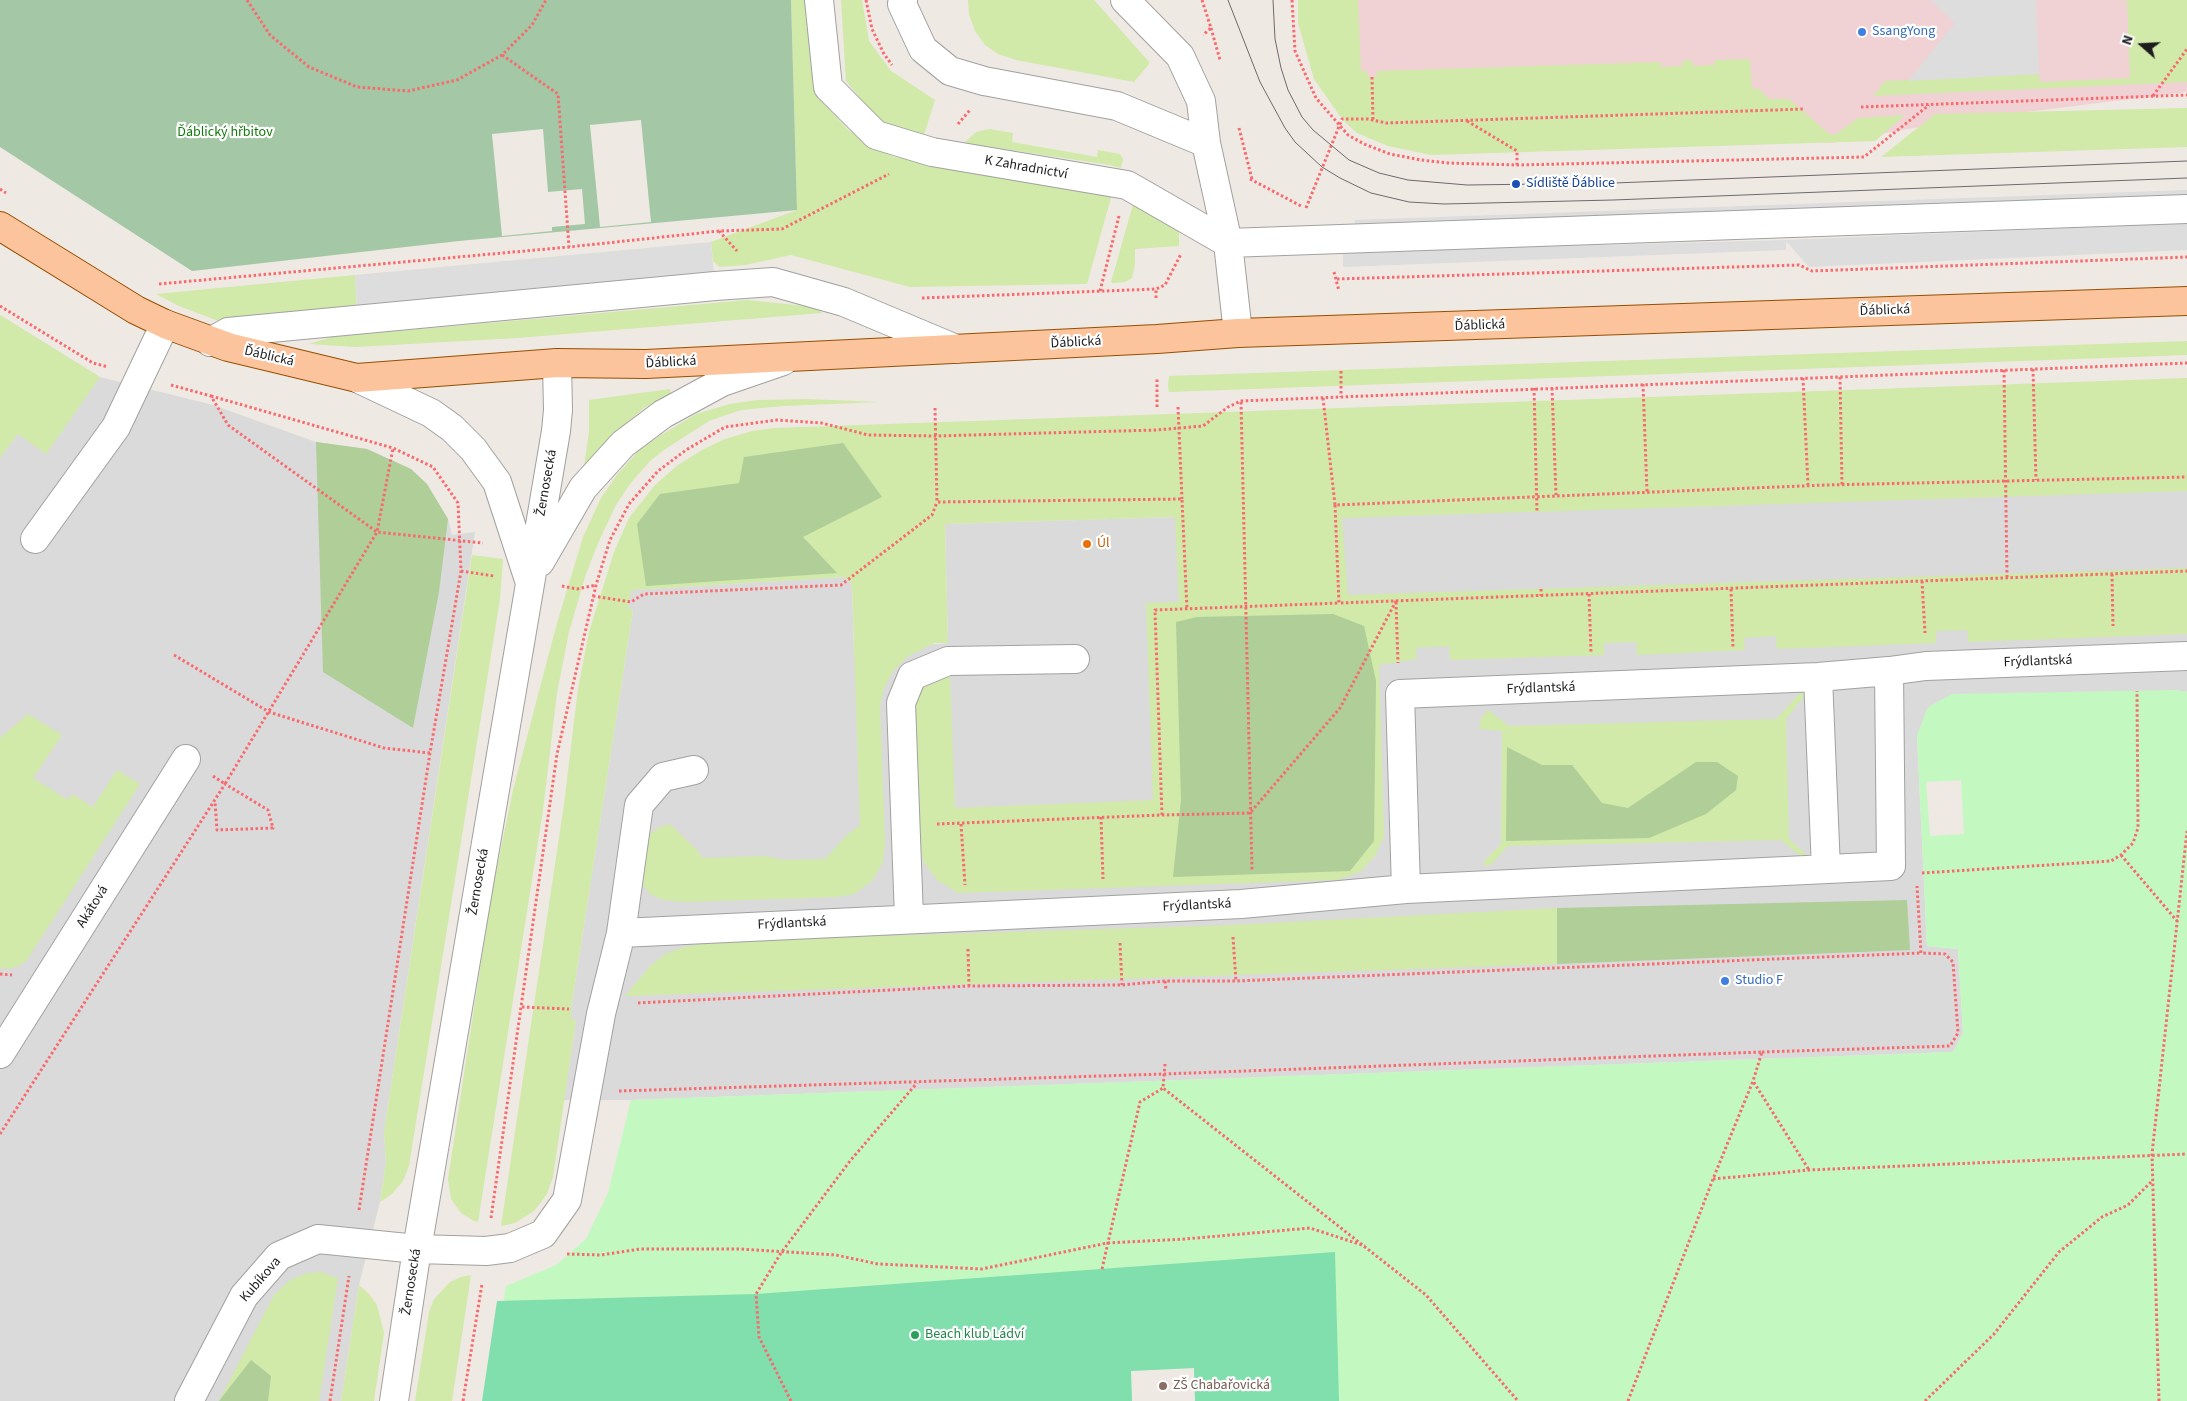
<!DOCTYPE html>
<html>
<head>
<meta charset="utf-8">
<style>
	body { margin:0 }
	#map { position:relative; width:2187px; height:1401px; overflow:hidden; background:#efe9e3; font-family:"Source Sans 3",sans-serif }
	canvas { display:block }
	.north { position:absolute; left:2117px; top:20px; width:50px; height:50px; -webkit-text-stroke:4px #fff; paint-order:stroke; rotate:289deg; font-size:14px; font-weight:700; line-height:20px; text-align:center; color:#1d1d1d }
	.north::after { content:''; display:block; margin:auto; width:18px; height:22px; background:#1d1d1d; clip-path:polygon(50% 0,100% 100%,50% 72%,0 100%) }
</style>
</head>
<body>
<div id="map">
<canvas width="2187" height="1401"></canvas>
<div class="north">N</div>
</div>
<script>
const context = document.querySelector('canvas').getContext('2d');
context.lineJoin = 'round';
function fillPath(path, color) { context.fillStyle = color; context.fill(path, 'evenodd'); }
const shape = rows => new Path2D(rows.map(r => 'M' + r).join(''));
function stroke(path, color, width, dash) { context.strokeStyle = color; context.lineWidth = width; context.lineCap = dash ? 'butt' : 'round'; context.setLineDash(dash || []); context.stroke(path); }
function write(font, color, halo, rows, align = 'center') {
  context.font = font + ' "Source Sans 3",sans-serif'; context.lineWidth = 4.5; context.setLineDash([]); context.textBaseline = 'middle'; context.strokeStyle = halo; context.fillStyle = color; for (const [text, x, y, turn = 0] of rows) {
    context.save(); context.translate(x, y); context.rotate((+turn || 0) * Math.PI / 180); context.textAlign = isNaN(turn) ? turn : align; if (halo) context.strokeText(text, 0, 0); context.fillText(text, 0, 0); context.restore();
  }
}
const residential = shape([
	[0,315,100,377,213,405,316,442,367,449,411,469,427,484,448,519,452,535,475,532,384,1132,386,1161,380,1202,359,1285,341,1401,0,1401],
	[2187,378,2187,692,2175,690,1917,735,1927,946,1958,949,1963,1033,1953,1052,631,1100,564,1100,576,1020,571,1019,571,1009,633,610,628,609,631,590,845,577,852,585,854,651,948,643,945,524,1175,517]
]);
const commercial = shape([
	[1346,0,2187,0,2187,92,1947,122,1830,143,1348,104]
]);
const grass = shape([
	[791,0,808,0,812,73,829,109,848,130,894,157,1112,194,1087,284,910,287,791,255,745,265,720,267,713,261,711,242,797,210],
	[841,0,862,0,869,41,891,71,935,100,924,135,880,122,846,81],
	[968,0,1094,0,1150,63,1134,82,1016,60,998,54,985,45,975,31,969,14],
	[1298,0,1358,0,1361,71,1367,71,1368,77,1377,77,1377,71,1660,62,1661,67,1682,66,1682,61,1692,60,1693,66,1714,65,1715,60,1750,59,1752,89,1759,89,1769,99,1789,99,1828,133,1835,135,1858,118,1905,115,1875,141,1431,155,1388,146,1357,133,1342,119,1314,79,1298,23],
	[2127,0,2187,0,2187,82,1873,96,1885,81,2039,74,2040,82,2130,78],
	[2187,108,2187,147,1881,157,1935,114],
	[989,129,1013,133,1012,142,1097,157,1098,150,1120,154,1123,159,1121,168,1110,165,964,143,976,132],
	[1134,201,1179,231,1179,246,1135,249,1135,264,1132,278,1125,282,1113,283,1111,282],
	[355,275,357,308,229,325,179,306,156,294],
	[747,300,815,307,822,313,517,338,356,347,309,344,331,337],
	[0,315,100,377,46,454,18,434,0,458],
	[2187,341,2187,355,1169,392,1168,386,1169,376],
	[2187,378,2187,491,1342,518,1348,595,2187,568,2187,634,1968,642,1967,630,1936,631,1936,643,1777,649,1776,636,1744,638,1745,650,1637,655,1636,642,1604,643,1604,655,1450,660,1449,646,1416,648,1417,659,1379,665,1384,837,1375,856,1360,872,1338,880,958,893,936,879,923,861,919,828,914,715,919,694,928,683,950,676,955,808,1153,800,1146,603,1179,602,1175,517,945,524,948,643,935,643,908,656,893,671,884,688,880,706,885,843,883,862,872,881,854,894,838,897,684,902,663,900,650,894,640,880,643,841,656,829,670,824,700,853,701,858,767,856,783,860,825,859,847,835,860,825,852,585,845,577,631,590,628,609,633,610,571,1009,571,1019,576,1020,553,1177,547,1194,534,1211,515,1223,501,1226,564,804,578,689,589,632,614,552,629,518,655,485,678,465,702,450,725,439,752,431,775,428],
	[670,389,671,394,644,408,616,432,588,466,584,466,589,432,589,400],
	[806,399,880,402,784,406,741,410,709,421,664,450,650,461,630,484,616,505,599,541,586,574,569,632,557,693,543,810,478,1222,474,1221,461,1213,451,1199,448,1179,491,897,513,790,557,623,583,537,601,498,617,475,640,449,658,437,696,414,730,404,758,400],
	[472,555,503,559,500,599,409,1166,403,1181,392,1194,380,1202,386,1161,384,1132],
	[1801,692,1805,695,1786,719,1789,839,1806,854,1807,857,1803,858,1781,840,1508,846,1491,865,1485,866,1484,861,1501,844,1502,731,1479,729,1481,718,1488,710,1509,726,1776,719],
	[28,714,62,735,33,778,68,800,72,794,93,807,117,770,140,784,27,960,19,966,8,969,0,968,0,738],
	[1557,908,1557,964,625,996,651,965,667,953,688,946,722,941,1232,925],
	[321,1272,338,1278,319,1401,219,1401,274,1295,290,1280,308,1273],
	[471,1275,452,1401,415,1401,429,1312,434,1299,450,1282,461,1277],
	[359,1285,369,1294,377,1305,384,1333,374,1401,341,1401]
]);
const forest = shape([
	[316,442,367,449,411,469,427,484,448,519,439,592,413,728,323,672],
	[843,443,882,497,803,537,837,573,646,586,637,524,660,494,739,483,744,457],
	[1333,614,1364,626,1376,681,1374,841,1350,871,1173,877,1181,800,1176,622,1197,617],
	[1507,747,1542,765,1572,765,1602,803,1628,808,1696,762,1717,762,1738,776,1736,790,1706,814,1649,838,1506,841],
	[1907,900,1910,950,1557,964,1557,908],
	[251,1360,271,1376,268,1401,219,1401]
]);
const cemetery = shape([
	[0,0,791,0,797,210,459,241,192,271,0,147],
	[641,120,651,222,600,227,590,125],
	[543,129,548,192,582,189,585,224,552,227,552,231,502,236,492,134]
]);
const park = shape([
	[2175,690,2187,692,2187,1401,1195,1401,1194,1368,1131,1371,1132,1401,494,1363,506,1286,556,1265,586,1239,608,1193,631,1100,1953,1052,1963,1033,1958,949,1927,946,1917,735,1928,707,1952,694],
	[1961,780,1964,834,1930,836,1926,782]
]);
const pitch = shape([
	[1335,1252,1339,1401,1195,1401,1194,1368,1131,1371,1132,1401,482,1401,497,1301,756,1294]
]);
const parking = shape([
	[1930,0,2036,0,2039,74,1908,81,1955,23],
	[2187,190,2187,203,1354,233,1355,220],
	[2187,223,2187,250,1809,267,1786,241,1786,250,1343,267,1343,252,1786,240],
	[711,242,715,286,357,308,355,275]
]);
const path = shape([
	[247,0,270,35,309,67,357,87,408,91,457,80,502,55,532,25,546,0],
	[866,0,872,29,884,54,892,65],
	[1202,0,1211,28,1203,35],
	[1292,0,1295,51,1316,98,1348,135,1364,144,1390,154,1421,160,1448,163,1517,165,1864,157,1929,105],
	[1211,28,1220,60],
	[502,55,558,94,569,247],
	[1372,77,1373,120],
	[2153,96,2187,49],
	[1861,107,2187,95],
	[1467,121,1517,151,1517,165],
	[958,124,970,110],
	[1239,128,1252,179],
	[1250,179,1301,206],
	[0,189,6,193],
	[1306,208,1342,119,1368,119,1386,123,1804,109],
	[719,231,737,251],
	[1334,272,1339,291],
	[1337,279,1799,265,1812,271,2187,257],
	[159,284,569,247,719,231,782,229,889,174],
	[1100,291,1119,216],
	[922,298,1156,289,1165,285,1181,254],
	[1156,298,1156,289],
	[0,306,93,363,108,367],
	[2033,369,2036,480],
	[2004,370,2007,578],
	[1341,371,1341,397],
	[1840,377,1842,485],
	[1803,378,1808,486],
	[1643,384,1647,492],
	[171,385,211,396,228,425,377,532,393,448],
	[1534,388,1537,512],
	[1552,388,1556,495],
	[211,396,393,448,433,467,458,503,461,571,430,753,359,1210],
	[1323,398,1335,505,1826,485,2187,477],
	[1241,402,1252,870],
	[1157,407,1157,377],
	[1178,407,1182,499],
	[935,408,937,502,1182,499,1187,610],
	[1335,505,1339,603,2187,571],
	[461,571,494,576],
	[2112,574,2113,626],
	[1922,581,1925,633],
	[562,586,577,589,596,585],
	[1541,589,1541,596],
	[1731,589,1733,648],
	[1589,594,1591,653],
	[593,596,631,602,644,594,841,585,932,515,937,502],
	[1396,602,1398,663],
	[174,655,269,712,384,748,430,753],
	[213,776,225,784,377,532,483,543],
	[1162,815,1155,610,1339,603],
	[1101,817,1103,879],
	[937,824,1162,815,1250,813,1340,708,1396,601],
	[961,824,965,885],
	[2121,855,2177,921],
	[1922,873,2111,861,2121,855,2133,843,2138,828,2137,691],
	[1233,937,1236,981],
	[1120,943,1122,985],
	[968,949,969,986],
	[0,974,12,975],
	[1165,981,1166,989],
	[638,1003,969,986,1122,985,1165,981,1236,981,1921,953],
	[522,1007,569,1009],
	[1762,1052,1950,1046,1958,1033,1953,962,1945,954,1921,953,1917,886],
	[1165,1064,1163,1088,1426,1295,1518,1401],
	[619,1091,1164,1074,1762,1052,1753,1081],
	[0,1134,225,784,268,810,273,828,217,830,215,802],
	[1713,1179,1809,1170,2187,1154],
	[491,1218,557,754,596,585,610,540,629,504,658,471,686,450,725,427,777,420,822,423,868,435,935,436,1156,430,1203,426,1228,407,1241,401,2187,363],
	[567,1254,601,1255,640,1249,740,1249,836,1255,878,1264,982,1269,1107,1243,1185,1239,1310,1228,1365,1246],
	[1102,1269,1140,1102,1163,1088],
	[330,1401,349,1276],
	[463,1401,482,1284],
	[791,1401,759,1337,756,1294,781,1253,850,1161,917,1083],
	[1628,1401,1713,1179,1753,1081,1809,1170],
	[1925,1401,1994,1334,2059,1252,2102,1217,2128,1205,2151,1182],
	[2159,1401,2152,1154,2187,831]
]);
const minor = shape([
	[819,0,828,87,876,135,932,152,1127,185,1228,243],
	[903,0,902,4,923,49,950,71,984,81,1117,106,1206,143,1201,101,1180,56,1125,0],
	[1206,143,1228,243,1238,333],
	[1228,243,2187,209],
	[210,342,228,332,715,286,773,282,844,302,956,349],
	[357,378,431,413,452,428,473,449,497,482,529,580],
	[35,539,116,427,165,324],
	[540,562,583,488,623,444,663,414,722,382,783,361],
	[1818,677,1826,869],
	[1406,889,1400,694,1818,677,1889,671,1926,666,2187,656],
	[909,918,901,703,912,676,948,661,1075,659],
	[621,933,1241,904,1406,889,1891,866,1889,671],
	[0,1054,186,759],
	[189,1401,244,1296,279,1256,318,1239,417,1249,486,1251,510,1248,543,1234,567,1200,601,1014,621,933,639,805,663,777,694,770],
	[394,1401,417,1249,556,431,558,410,557,363]
]);
const major = shape([
	[0,226,136,310,165,324,228,347,357,378,557,363,646,364,1157,339,1238,333,2187,301]
]);
const tram = shape([
	[1228,0,1260,82,1285,128,1295,142,1322,167,1340,178,1371,193,1409,202,1444,204,1613,200,2187,178],
	[1273,0,1275,39,1281,68,1288,90,1302,117,1313,130,1349,160,1379,173,1408,180,1467,185,1614,183,2187,161]
]);
const markers = [
	[1862,32,5,"#3f7fe0"],
	[1516,184,5,"#1a4fb4"],
	[1087,544,5,"#e8710a"],
	[1725,981,5,"#3f7fe0"],
	[915,1335,5,"#2e9e5b"],
	[1163,1386,5,"#8d6e63"]
];
const shopNames = [
	["SsangYong",1872,32],
	["Studio F",1735,981]
];
const parkNames = [
	["Ďáblický hřbitov",225,133]
];
const streetNames = [
	["K Zahradnictví",1026,168,10],
	["Ďáblická",1885,311,-2],
	["Ďáblická",1480,326,-2],
	["Ďáblická",1076,343,-3],
	["Ďáblická",269,357,13],
	["Ďáblická",671,363,-3],
	["Žernosecká",547,483,-80],
	["Frýdlantská",2038,662,-2],
	["Frýdlantská",1541,689,-2],
	["Žernosecká",479,882,-80],
	["Frýdlantská",1197,906,-3],
	["Akátová",93,907,-58],
	["Frýdlantská",792,924,-3],
	["Kubíkova",261,1280,-49],
	["Žernosecká",412,1282,-81]
];
const transitNames = [
	["Sídliště Ďáblice",1526,184]
];
const foodNames = [
	["Úl",1097,544]
];
const leisureNames = [
	["Beach klub Ládví",925,1335]
];
const educationNames = [
	["ZŠ Chabařovická",1173,1386]
];
fillPath(residential, '#dbdada');
fillPath(commercial, '#f0d2d5');
fillPath(grass, '#d1e9a9');
fillPath(forest, '#afce98');
fillPath(cemetery, '#a4c7a5');
fillPath(park, '#c3f9c0');
fillPath(pitch, '#81dead');
fillPath(parking, '#ddd');
stroke(minor, '#a1a1a1', 30);
stroke(major, '#964f01', 30);
stroke(path, '#f96a6f', 3, [2.5, 2.5]);
stroke(minor, '#fff', 28);
stroke(major, '#fbc49c', 28);
stroke(tram, '#6b6b6b', 1);
for (const [x, y, r, color] of markers) { const dot = new Path2D(); dot.arc(x, y, r, 0, 2 * Math.PI); context.fillStyle = color; context.fill(dot); stroke(dot, '#fff', 2); }
write('14px', '#366cbe', '#fff', shopNames, 'left');
write('14px', '#127b0c', '#fff', parkNames);
write('14px', '#1d1d1d', '#fff', streetNames);
write('14px', '#164399', '#fff', transitNames, 'left');
write('14px', '#c56008', '#fff', foodNames, 'left');
write('14px', '#27864d', '#fff', leisureNames, 'left');
write('14px', '#785e54', '#fff', educationNames, 'left');
</script>
</body>
</html>
